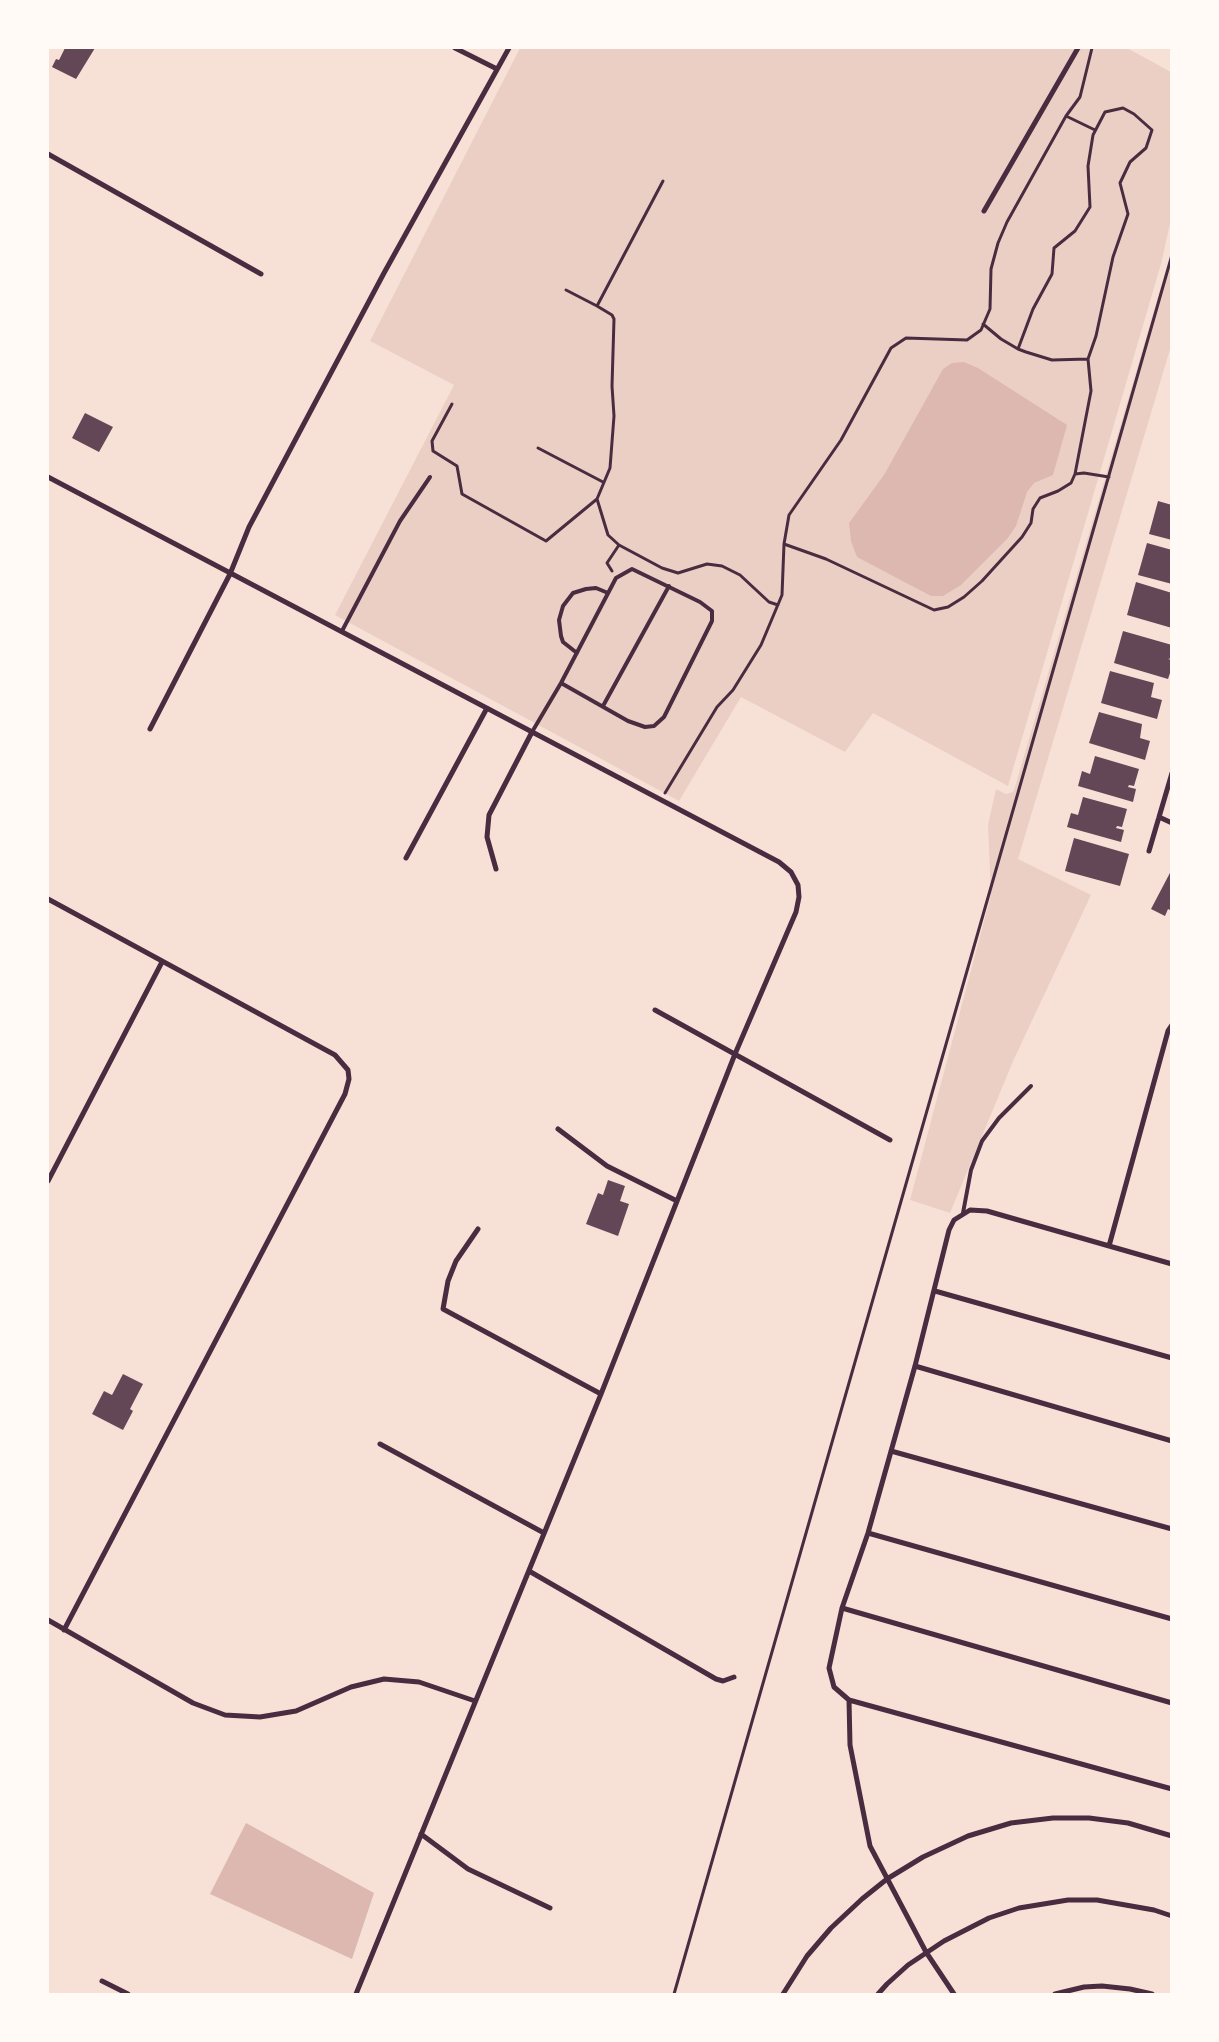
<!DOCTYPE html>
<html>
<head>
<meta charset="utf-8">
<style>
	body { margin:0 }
	#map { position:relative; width:1219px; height:2042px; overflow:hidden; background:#f7e1d7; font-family:Overpass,sans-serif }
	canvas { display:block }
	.frame { position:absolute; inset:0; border:49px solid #fffaf5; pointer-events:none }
</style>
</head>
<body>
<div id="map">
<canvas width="1219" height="2042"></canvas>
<div class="frame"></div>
</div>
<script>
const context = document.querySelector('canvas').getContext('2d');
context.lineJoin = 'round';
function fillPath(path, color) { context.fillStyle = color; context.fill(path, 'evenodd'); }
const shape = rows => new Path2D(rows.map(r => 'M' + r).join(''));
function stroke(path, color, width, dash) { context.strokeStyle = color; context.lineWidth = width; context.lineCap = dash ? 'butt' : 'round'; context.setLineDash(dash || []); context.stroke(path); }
const green = shape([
	[520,48,1127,48,1171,72,1171,219,1161,264,1008,786,873,713,845,752,741,697,679,801,335,615,454,385,370,341],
	[1171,252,1171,346,1018,859,1091,895,1014,1059,950,1213,910,1200,991,895,988,825,996,789,1006,794,1013,792,1015,787]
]);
const water = shape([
	[964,362,978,368,1067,425,1053,475,1034,483,1027,492,1016,526,1007,539,961,585,943,596,931,596,857,557,851,541,849,523,884,475,943,369,952,363],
	[246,1823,374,1893,352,1959,210,1894]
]);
const building = shape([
	[65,48,95,48,76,79,52,67,56,59,59,60],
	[85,413,113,427,99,452,72,438],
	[1158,501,1172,505,1172,540,1149,534],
	[1147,543,1172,550,1172,584,1138,575],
	[1136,582,1172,593,1172,628,1127,615],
	[1123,631,1172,645,1172,658,1168,659,1172,660,1172,667,1168,679,1114,663],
	[1110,671,1154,683,1151,697,1162,700,1157,719,1101,703],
	[1099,712,1142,724,1140,738,1150,741,1145,760,1089,743],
	[1095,756,1139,769,1134,786,1129,785,1128,787,1136,789,1133,802,1078,786,1082,771,1090,774],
	[1083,797,1127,809,1122,827,1117,826,1116,828,1124,830,1121,842,1067,827,1071,813,1078,815],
	[1074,838,1129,854,1120,886,1065,871],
	[1172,869,1172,911,1168,909,1165,916,1151,909],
	[608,1180,625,1186,620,1201,629,1204,618,1236,586,1224,598,1193,603,1195],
	[123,1374,143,1384,130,1409,133,1411,123,1430,92,1414,104,1391,112,1395]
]);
const path = shape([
	[1066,116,1095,130],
	[566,290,597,306],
	[983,324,1001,339,1018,349,1026,352,1052,360,1088,359,1096,336,1113,257,1128,214,1120,183,1130,162,1146,148,1152,130,1134,114,1123,108,1105,112,1093,135,1088,166,1090,207,1075,231,1054,248,1052,274,1033,309,1018,349],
	[452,404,432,441,433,451,457,466,462,494,546,541,597,499],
	[538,448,603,482],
	[1075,474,1091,391,1088,359],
	[784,544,826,559,934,610,948,607,964,597,982,581,1022,537,1031,523,1033,509,1040,498,1058,491,1071,483,1075,474,1084,473,1109,477],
	[619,545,662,568,678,573,707,564,722,566,740,575,769,602,778,605],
	[612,571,607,563,619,545,608,535,597,499,610,468,614,416,612,386,614,319,612,315,597,306,663,181],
	[665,793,717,707,733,690,761,645,782,595,784,544,789,515,841,440,891,348,906,338,967,340,981,330,990,309,991,269,998,243,1007,222,1066,116,1080,97,1092,48],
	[674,1994,1172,255]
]);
const service = shape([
	[342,631,400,521,430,477],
	[577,653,563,642,561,636,559,620,563,606,573,593,586,589,596,588,608,593],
	[603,706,669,586],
	[532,732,561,683,616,578,632,569,700,602,712,611,712,621,664,717,654,726,645,727,628,721,561,683],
	[963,1213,971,1170,982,1141,999,1118,1031,1086]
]);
const minor = shape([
	[455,48,497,69],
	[48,154,261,274],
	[984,211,1078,48],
	[48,477,779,862,791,872,798,885,799,897,796,912,735,1054,601,1394,356,1994],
	[150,729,230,574,249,527,384,273,509,48],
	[1159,817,1172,823],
	[1149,851,1172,773],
	[406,858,487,708],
	[496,869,487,837,489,815,532,732],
	[48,899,335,1055,348,1070,349,1079,345,1094,64,1630],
	[655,1010,890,1140],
	[558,1129,607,1166,677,1201],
	[48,1181,162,962],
	[478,1229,456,1261,448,1281,443,1309,601,1394],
	[1109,1246,1168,1031,1172,1025],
	[1172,1264,987,1211,970,1210,954,1220,949,1230,915,1366,868,1533,842,1608,829,1668,834,1687,849,1700,1172,1789],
	[935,1291,1172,1358],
	[915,1366,1172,1441],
	[380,1444,544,1533],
	[891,1451,1172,1529],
	[868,1533,1172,1619],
	[529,1571,716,1679,723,1681,734,1677],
	[842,1608,1172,1703],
	[48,1620,193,1703,225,1715,260,1717,296,1711,351,1687,384,1679,419,1682,475,1701],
	[849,1700,850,1745,870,1846,926,1952,954,1994],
	[421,1834,468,1869,550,1908],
	[102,1981,128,1994],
	[783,1994,807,1956,831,1928,862,1899,887,1879,923,1857,968,1836,1011,1823,1053,1818,1089,1818,1128,1823,1172,1836],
	[878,1994,887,1984,908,1965,944,1941,989,1918,1019,1908,1068,1900,1097,1900,1154,1910,1172,1916],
	[1055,1994,1084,1987,1102,1986,1130,1989,1152,1994]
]);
fillPath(green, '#ebcfc5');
fillPath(water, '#dcb8b0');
fillPath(building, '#644757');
stroke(path, '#4a2c40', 3);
stroke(service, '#4a2c40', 4);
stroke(minor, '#4a2c40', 5);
</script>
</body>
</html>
